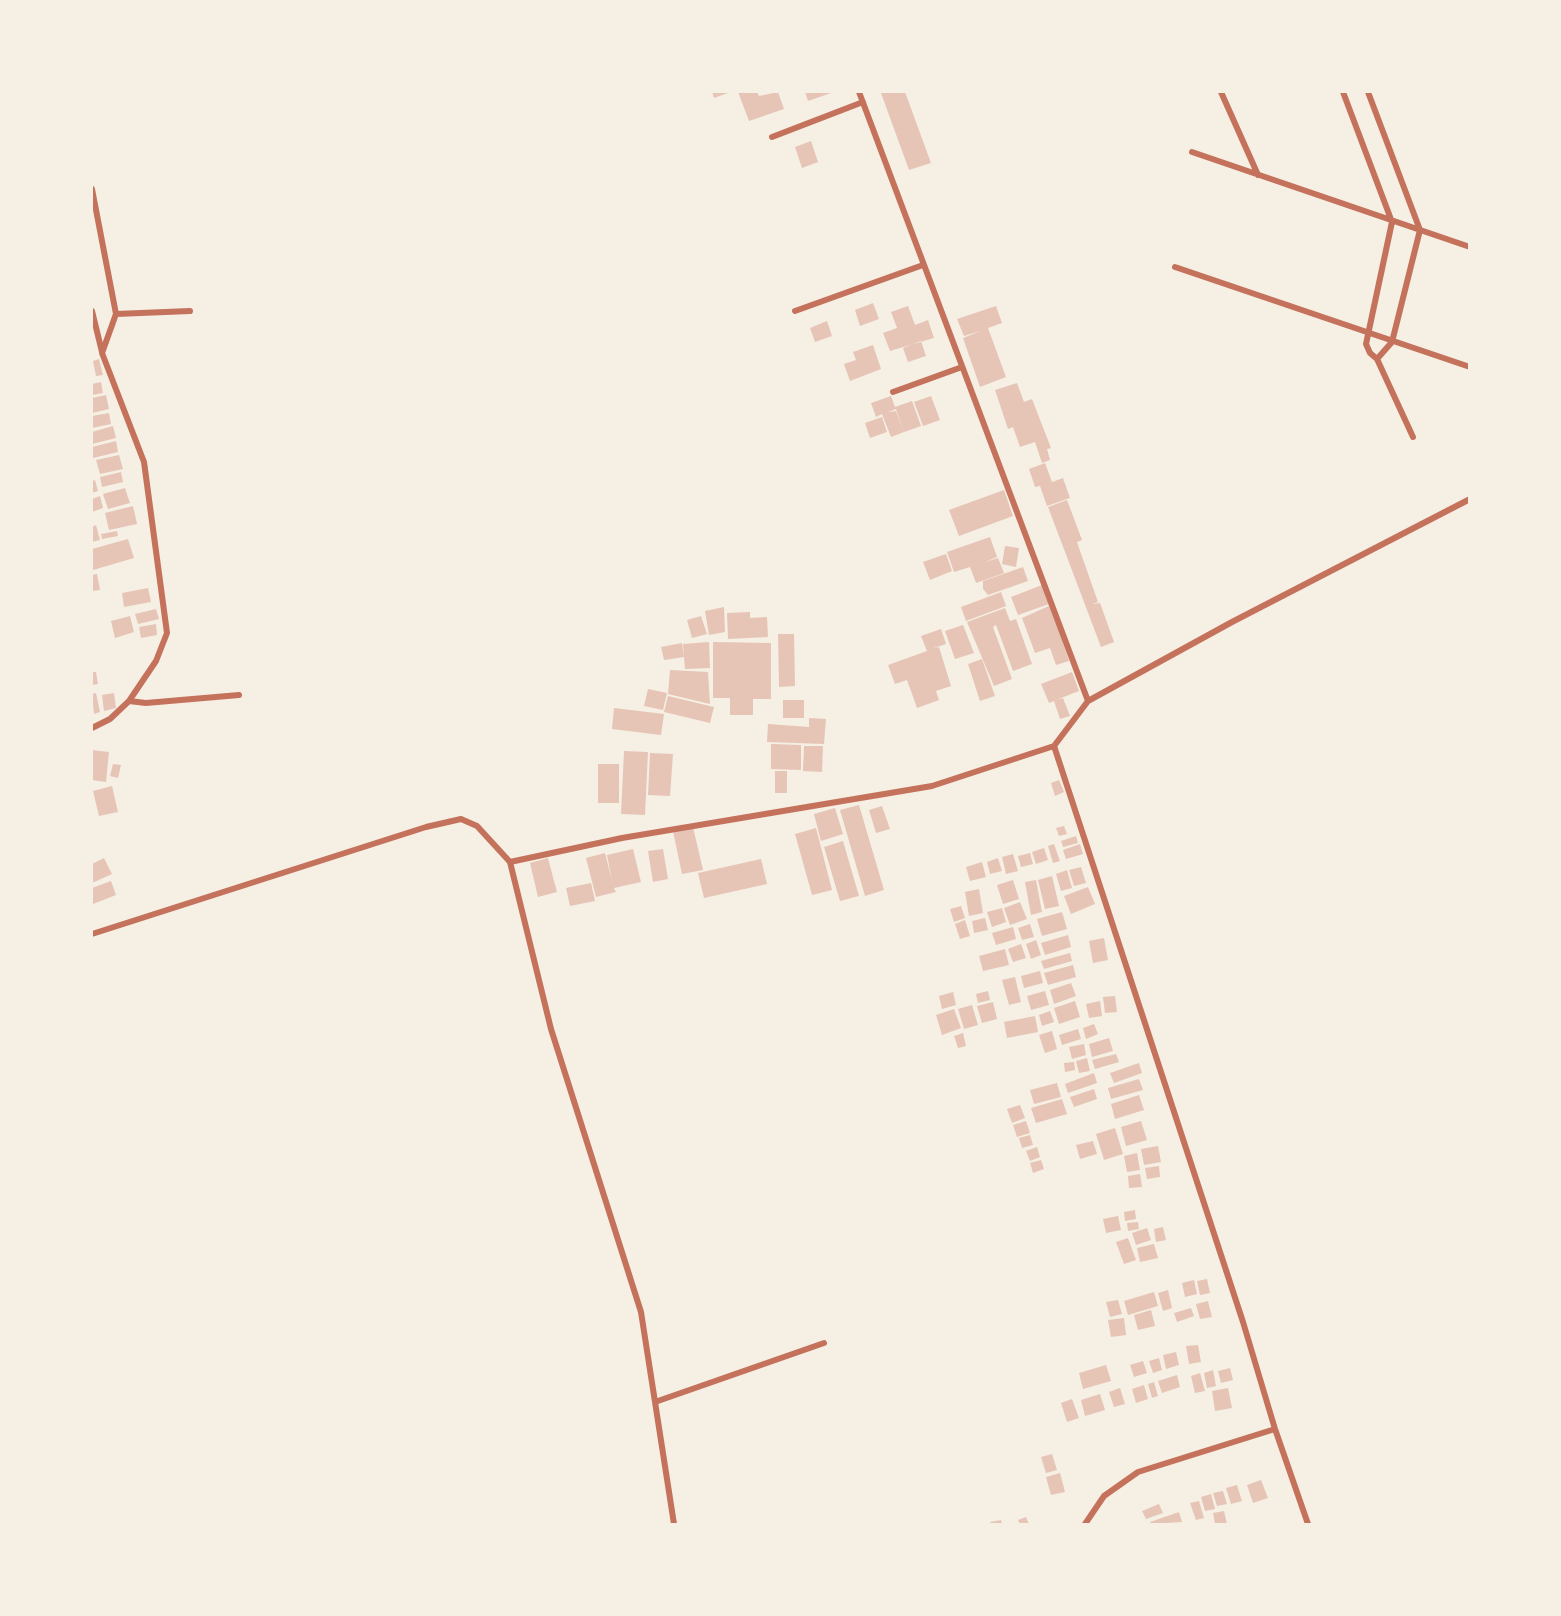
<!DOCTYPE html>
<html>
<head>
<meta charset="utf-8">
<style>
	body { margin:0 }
	#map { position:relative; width:1561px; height:1616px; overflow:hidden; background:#f6efe4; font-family:"Fira Sans Condensed",sans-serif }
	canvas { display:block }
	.frame { position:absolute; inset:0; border:93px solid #f6efe4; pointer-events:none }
</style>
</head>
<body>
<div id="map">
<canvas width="1561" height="1616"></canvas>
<div class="frame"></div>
</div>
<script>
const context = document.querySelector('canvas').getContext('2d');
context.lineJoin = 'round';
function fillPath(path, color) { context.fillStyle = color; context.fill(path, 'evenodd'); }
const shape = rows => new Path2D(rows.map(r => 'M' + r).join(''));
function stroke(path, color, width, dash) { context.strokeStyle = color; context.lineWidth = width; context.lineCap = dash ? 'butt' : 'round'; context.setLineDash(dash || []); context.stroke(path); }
const building = shape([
	[712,92,731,92,714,98],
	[738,92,757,92,759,96,778,92,784,109,749,121],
	[805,92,834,92,808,101],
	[885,92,905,92,931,163,909,170,881,93],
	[811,141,818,162,802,168,795,147],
	[873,303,879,319,860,326,855,310],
	[908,306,915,325,928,320,934,338,890,351,883,333,897,328,891,312],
	[996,306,1002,323,988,328,1006,377,980,387,963,338,981,331,964,336,957,319],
	[827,321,832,336,815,342,810,328],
	[921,341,926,356,908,362,903,348],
	[873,345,881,369,850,381,844,364,856,360,853,352],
	[99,359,103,375,96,376,93,361],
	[101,382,103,393,92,395,92,384],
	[1017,383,1024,402,1032,399,1051,448,1047,449,1050,460,1042,463,1035,442,1020,447,1013,427,1008,429,995,390],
	[106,395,109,409,92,413,92,398],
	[891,396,895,407,912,401,921,426,904,432,896,409,888,412,896,411,904,432,891,437,882,414,876,417,871,403],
	[931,396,940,420,923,426,914,402],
	[109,413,111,424,92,428,92,416],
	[882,417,887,432,870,438,865,423],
	[113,426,116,438,92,444,92,432],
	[116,441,118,452,93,458,92,447],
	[119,455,123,469,100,474,96,460],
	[1045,463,1052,482,1063,478,1070,498,1047,506,1040,486,1035,487,1029,469],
	[121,472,123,482,102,487,100,477],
	[95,480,98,491,92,493,92,481],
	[125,488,130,503,108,509,103,494],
	[1004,490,1013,516,959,536,949,510],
	[100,496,103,508,92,512,92,499],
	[1067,500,1082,540,1077,542,1098,602,1092,604,1100,603,1114,642,1101,647,1048,507],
	[133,506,137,524,109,530,105,513],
	[96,525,100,540,92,542,92,527],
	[117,531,118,536,102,539,101,534],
	[990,537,997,557,985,562,998,558,1004,573,976,583,970,567,954,572,947,552],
	[128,539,134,558,93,570,92,549],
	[1005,546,1019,548,1016,567,1002,564],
	[946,554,952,571,930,580,923,562],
	[1023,567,1028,581,988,595,983,589,983,581],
	[97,574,100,590,92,591,92,575],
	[1042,585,1049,604,1018,615,1011,597],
	[148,588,151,602,124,607,122,593],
	[1001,592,1006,606,966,621,961,607],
	[1051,605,1069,661,1056,665,1050,648,1035,653,1022,618],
	[724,607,725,632,709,635,705,611],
	[1005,608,1010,621,1016,619,1032,664,1013,671,996,625,993,627,1012,679,994,686,967,622],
	[156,609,159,619,138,624,135,614],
	[750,612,750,618,767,617,768,637,728,639,727,613],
	[130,616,134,632,115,638,111,621],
	[701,616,707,634,692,638,687,620],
	[156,624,157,635,141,638,139,627],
	[963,625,974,653,955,659,945,631],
	[941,629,946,644,931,649,939,647,951,686,936,691,939,700,917,708,907,680,895,684,888,665,927,651,921,636],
	[778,634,794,634,795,686,779,687],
	[709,642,710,668,685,669,683,644],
	[713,642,771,643,771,699,753,699,753,715,730,715,730,698,713,698],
	[682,643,684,657,664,660,661,647],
	[982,659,995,696,980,701,968,664],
	[670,670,708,672,710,704,668,694],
	[92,672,96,672,98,684,92,685],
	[1072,672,1079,691,1056,700,1063,698,1070,716,1060,719,1054,701,1049,703,1041,684],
	[648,689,667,693,663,710,644,706],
	[96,693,100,712,94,714,92,694],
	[114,693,116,708,104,711,102,695],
	[668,696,714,707,710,723,664,712],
	[783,700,804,700,804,718,783,718],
	[614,708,664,714,661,735,612,729],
	[809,718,826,719,824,744,767,742,768,724,809,727],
	[771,744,801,745,801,770,771,769],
	[804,746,823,746,822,772,803,771],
	[92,750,109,752,106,782,92,780],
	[624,751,648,752,645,815,621,814],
	[650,753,673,754,670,796,648,795],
	[113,764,121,765,118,778,110,776],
	[598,764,619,764,619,803,598,803],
	[775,771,787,771,787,793,775,793],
	[1059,780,1064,792,1055,796,1051,783],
	[112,786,118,812,99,816,93,791],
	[859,805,884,890,865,896,840,810],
	[882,806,890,829,876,833,869,810],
	[835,808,843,834,821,841,814,814],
	[1064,826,1067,834,1059,836,1056,828],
	[693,827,703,870,682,874,673,831],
	[816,828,832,890,812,895,795,834],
	[1076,836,1078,843,1063,847,1061,841],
	[843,841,859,896,840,901,824,847],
	[1054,844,1060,861,1053,863,1048,846],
	[1080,844,1083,854,1066,859,1063,850],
	[1044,848,1048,860,1036,864,1032,852],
	[633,849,641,882,614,888,616,892,596,897,586,858,605,853,612,880,607,855],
	[663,849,668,879,653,882,648,851],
	[1030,853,1033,864,1021,867,1018,856],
	[1013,854,1018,871,1006,874,1002,857],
	[104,858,112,874,92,883,92,864],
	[548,858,557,892,538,897,530,863],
	[998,858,1002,871,990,874,987,862],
	[761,859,767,884,704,898,698,873],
	[982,862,986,877,970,881,966,867],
	[1081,867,1086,883,1074,886,1069,870],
	[1067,870,1072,888,1061,891,1056,874],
	[1052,876,1059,906,1045,909,1038,880],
	[1013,880,1019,899,1003,904,997,885],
	[1036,880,1042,912,1031,915,1025,882],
	[111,881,116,895,93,904,92,888],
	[591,883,595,901,570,906,566,888],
	[1088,887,1095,904,1071,914,1064,896],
	[979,889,983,913,969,916,965,892],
	[1020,902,1027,919,1010,925,1004,908],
	[961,906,965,918,954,922,950,909],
	[1002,908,1006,922,992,927,987,912],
	[1062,912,1067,929,1042,936,1037,919],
	[985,918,988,930,974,933,972,921],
	[965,920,970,936,960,939,955,924],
	[1030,924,1034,937,1022,940,1018,928],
	[1013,927,1016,939,996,945,992,933],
	[1068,935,1071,947,1045,955,1041,943],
	[1104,938,1108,960,1093,963,1089,941],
	[1036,940,1041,955,1031,959,1026,944],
	[1021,944,1026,958,1013,962,1008,949],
	[1005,949,1009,965,983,971,979,956],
	[1070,953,1072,961,1044,969,1041,961],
	[1073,965,1076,977,1048,985,1044,973],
	[1040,971,1043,983,1024,988,1021,976],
	[1015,977,1021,1002,1009,1005,1002,980],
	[1071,983,1076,996,1054,1004,1050,990],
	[988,991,990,1000,978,1003,976,994],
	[1045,991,1049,1005,1031,1010,1027,996],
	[953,992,956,1005,942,1009,939,996],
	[1115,996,1117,1012,1105,1013,1103,997],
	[1075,1001,1080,1017,1059,1024,1054,1008],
	[1100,1001,1102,1016,1089,1018,1086,1004],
	[993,1002,997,1019,982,1023,977,1006],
	[972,1005,978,1025,964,1029,958,1009],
	[954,1009,961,1028,942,1035,936,1015],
	[1050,1011,1054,1022,1042,1026,1039,1015],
	[1035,1016,1038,1032,1007,1038,1004,1022],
	[1094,1024,1098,1034,1086,1039,1083,1028],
	[1078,1029,1081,1039,1062,1045,1059,1035],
	[1052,1031,1057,1049,1045,1053,1039,1035],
	[963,1033,966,1046,958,1048,954,1036],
	[1109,1038,1113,1051,1092,1057,1089,1044],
	[1084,1044,1086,1055,1072,1059,1069,1047],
	[1116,1054,1119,1062,1095,1069,1092,1060],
	[1087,1058,1090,1071,1079,1073,1076,1061],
	[1074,1062,1075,1070,1065,1072,1064,1063],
	[1139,1063,1142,1073,1114,1083,1110,1073],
	[1094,1073,1097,1083,1068,1093,1065,1084],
	[1139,1079,1143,1090,1111,1099,1108,1088],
	[1057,1083,1061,1097,1034,1104,1030,1090],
	[1094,1089,1097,1099,1074,1107,1070,1097],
	[1139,1095,1144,1110,1115,1119,1111,1104],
	[1062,1099,1067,1114,1036,1123,1031,1108],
	[1020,1105,1025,1118,1012,1123,1007,1109],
	[1026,1121,1030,1133,1017,1137,1013,1125],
	[1141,1121,1147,1140,1126,1146,1121,1127],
	[1115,1128,1123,1154,1104,1160,1096,1134],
	[1030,1135,1033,1145,1022,1148,1019,1138],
	[1093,1141,1097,1154,1080,1159,1076,1145],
	[1158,1146,1161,1162,1144,1165,1141,1149],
	[1037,1147,1040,1157,1030,1161,1026,1151],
	[1137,1153,1140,1170,1127,1172,1124,1156],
	[1041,1160,1044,1169,1033,1173,1030,1163],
	[1159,1166,1160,1177,1147,1179,1145,1168],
	[1140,1174,1142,1187,1129,1188,1128,1176],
	[1135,1210,1136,1219,1125,1221,1124,1212],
	[1118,1216,1121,1230,1106,1233,1103,1219],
	[1138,1222,1139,1229,1128,1231,1127,1223],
	[1163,1227,1166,1240,1156,1242,1154,1229],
	[1147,1228,1151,1240,1136,1245,1132,1233],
	[1128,1238,1136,1260,1124,1264,1116,1242],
	[1154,1244,1158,1258,1140,1262,1137,1248],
	[1207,1279,1210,1293,1200,1295,1197,1281],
	[1194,1280,1197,1294,1185,1297,1182,1283],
	[1168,1290,1172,1308,1163,1311,1158,1293],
	[1154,1292,1158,1306,1128,1315,1124,1301],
	[1118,1300,1122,1314,1110,1317,1106,1302],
	[1208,1301,1212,1317,1200,1319,1196,1304],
	[1191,1308,1194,1316,1177,1322,1174,1313],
	[1151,1310,1155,1326,1138,1330,1134,1315],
	[1124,1318,1126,1335,1111,1337,1108,1320],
	[1198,1345,1201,1362,1189,1364,1186,1346],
	[1176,1352,1179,1365,1166,1369,1163,1355],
	[1159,1358,1162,1370,1153,1373,1149,1361],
	[1143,1361,1147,1373,1134,1377,1130,1365],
	[1106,1365,1111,1381,1083,1389,1079,1373],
	[1230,1368,1233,1380,1221,1383,1218,1371],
	[1213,1370,1216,1386,1207,1388,1204,1373],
	[1200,1373,1205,1391,1195,1393,1191,1376],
	[1177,1375,1180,1387,1162,1393,1158,1381],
	[1154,1382,1158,1396,1152,1398,1148,1384],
	[1144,1385,1148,1399,1136,1403,1132,1389],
	[1120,1388,1125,1404,1114,1407,1109,1392],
	[1228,1388,1232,1408,1215,1411,1212,1391],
	[1100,1394,1105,1410,1085,1416,1081,1400],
	[1072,1399,1079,1418,1067,1422,1061,1403],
	[1052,1454,1057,1470,1046,1473,1041,1457],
	[1060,1473,1065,1492,1051,1495,1046,1477],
	[1261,1480,1268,1498,1253,1503,1247,1485],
	[1237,1485,1242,1501,1231,1504,1226,1488],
	[1223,1491,1227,1504,1217,1506,1213,1493],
	[1211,1494,1215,1509,1205,1511,1201,1497],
	[1199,1501,1204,1518,1196,1520,1190,1503],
	[1159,1504,1163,1513,1146,1519,1142,1511],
	[1224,1511,1227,1524,1215,1524,1213,1513],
	[1179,1512,1182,1522,1151,1524,1150,1522],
	[1026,1517,1029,1524,1020,1524,1018,1520],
	[1001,1520,1002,1524,991,1524,990,1522]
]);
const minor = shape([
	[859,92,1088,701],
	[1221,92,1258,175],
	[1343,92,1392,222,1366,344,1370,353,1377,359,1413,437],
	[1368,92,1420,230,1392,342,1377,359],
	[772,137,863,102],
	[1192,152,1470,247],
	[1175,267,1470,367],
	[92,311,102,352],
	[795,311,923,265],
	[116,314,190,311],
	[893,392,962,367],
	[129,701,146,703,239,695],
	[92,728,110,719,129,701,156,661,167,633,144,462,102,353,116,314,92,189],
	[1054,746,1243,1322,1275,1429,1308,1524],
	[510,862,551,1029,641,1312,674,1524],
	[92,934,426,827,461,819,477,826,510,862,622,838,932,786,1054,746,1088,701,1232,622,1470,499],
	[655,1402,824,1343],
	[1085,1524,1104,1496,1138,1472,1275,1429]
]);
fillPath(building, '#e6c5b7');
stroke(minor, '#c5725c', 6);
</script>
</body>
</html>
